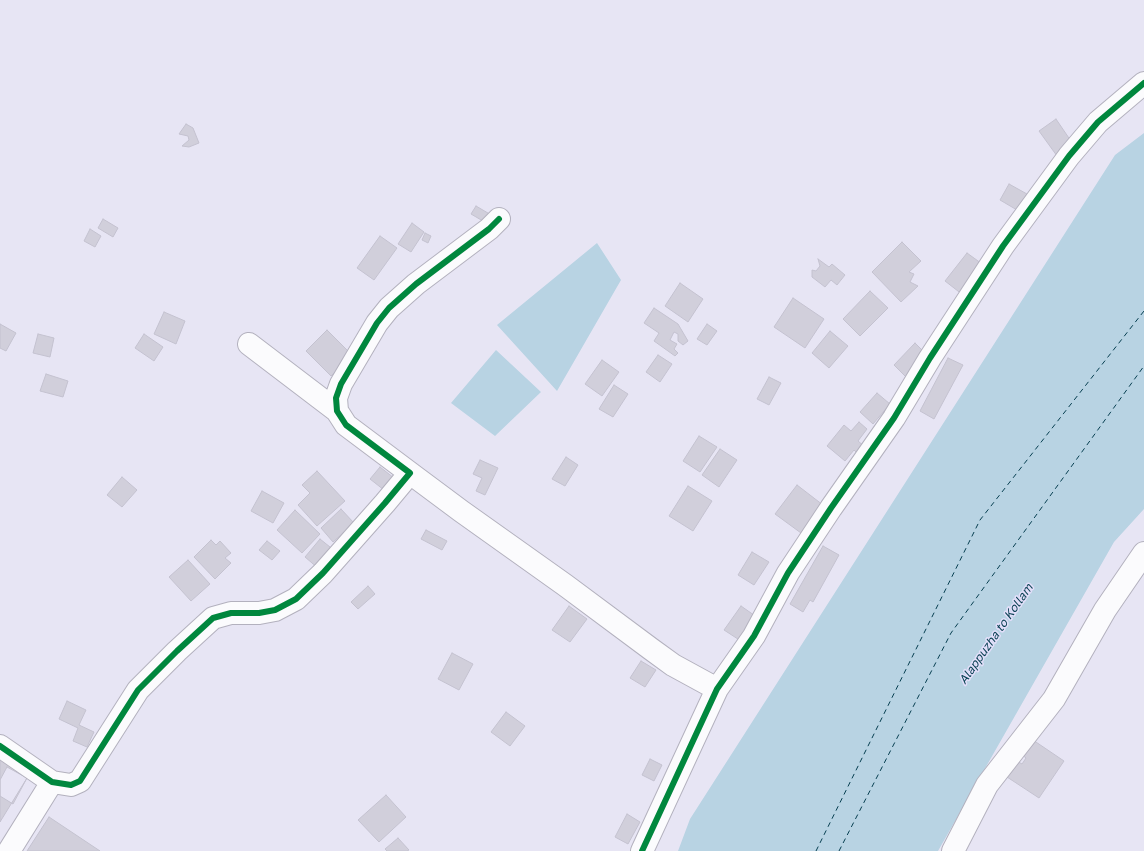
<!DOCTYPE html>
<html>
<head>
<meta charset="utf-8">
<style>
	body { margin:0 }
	canvas { display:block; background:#e7e5f4 }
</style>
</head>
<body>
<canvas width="1144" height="851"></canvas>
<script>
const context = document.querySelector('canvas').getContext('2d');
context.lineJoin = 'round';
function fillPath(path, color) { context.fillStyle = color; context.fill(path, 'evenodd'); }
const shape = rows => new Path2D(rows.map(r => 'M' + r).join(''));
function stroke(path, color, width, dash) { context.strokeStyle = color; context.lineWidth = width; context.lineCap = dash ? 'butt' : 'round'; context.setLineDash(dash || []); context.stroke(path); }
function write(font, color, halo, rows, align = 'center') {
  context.font = font + ' "Golos Text",sans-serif'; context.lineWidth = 3; context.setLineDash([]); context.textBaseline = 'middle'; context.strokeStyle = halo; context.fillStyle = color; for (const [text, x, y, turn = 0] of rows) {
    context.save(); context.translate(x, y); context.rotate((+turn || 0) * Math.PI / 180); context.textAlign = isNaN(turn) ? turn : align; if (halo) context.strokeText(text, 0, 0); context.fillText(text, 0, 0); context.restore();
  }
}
const water = shape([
	[1144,133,1144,509,1114,542,938,851,678,851,690,819,1115,155],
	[597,243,621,280,557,391,497,325],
	[496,350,541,392,495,436,451,403]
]);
const ferry = shape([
	[816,851,980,520,1144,311],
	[839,851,951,633,1144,366]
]);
const building = shape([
	[1056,119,1073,144,1057,156,1039,131,1056,119],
	[186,124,193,128,199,143,189,147,182,146,189,140,188,136,179,134,186,124],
	[1009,184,1027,194,1017,210,1000,200,1009,184],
	[476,206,493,216,488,224,471,214,476,206],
	[103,219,118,228,113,237,98,228,103,219],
	[412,223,424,232,411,252,398,244,412,223],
	[90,229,101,236,95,247,84,241,90,229],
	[425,233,431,236,428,243,422,240,425,233],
	[380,236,397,248,374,280,357,268,380,236],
	[902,242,921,261,909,272,914,274,910,282,918,286,901,302,872,272,902,242],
	[967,253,985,266,963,295,945,281,967,253],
	[818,259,829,267,832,264,845,275,837,285,831,280,825,287,812,277,812,270,816,271,820,266,818,259],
	[680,283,703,299,688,322,665,306,680,283],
	[870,291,888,308,860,336,843,319,870,291],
	[793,298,824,319,805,348,774,327,793,298],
	[654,308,678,324,688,341,683,345,678,341,678,334,674,332,670,340,677,344,674,349,678,353,675,356,654,341,659,333,644,323,654,308],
	[164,312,185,321,176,344,154,334,164,312],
	[0,324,16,333,6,351,0,348,0,324],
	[707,324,717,331,707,345,697,339,707,324],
	[327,330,352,355,331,376,306,351,327,330],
	[830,331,848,346,829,368,812,353,830,331],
	[38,334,54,338,50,357,33,353,38,334],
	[144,334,163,347,154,361,135,348,144,334],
	[915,343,928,356,907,378,894,365,915,343],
	[658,355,672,364,660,382,646,372,658,355],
	[948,358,963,365,934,419,920,411,948,358],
	[602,360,619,372,602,396,585,384,602,360],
	[46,374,68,381,63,397,40,391,46,374],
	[769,377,781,383,769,405,757,399,769,377],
	[614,385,628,394,613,417,599,409,614,385],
	[877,393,890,404,873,424,860,412,877,393],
	[859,422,867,429,858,441,864,446,858,454,854,450,845,461,827,446,844,425,851,431,859,422],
	[699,436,717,447,700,472,683,461,699,436],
	[720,449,737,460,719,487,702,475,720,449],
	[566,457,578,465,565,486,552,479,566,457],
	[480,460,498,468,485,495,476,491,482,478,473,474,480,460],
	[380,467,394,478,384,490,370,479,380,467],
	[317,471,345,501,317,526,298,505,310,493,302,485,317,471],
	[122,477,137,490,122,507,107,495,122,477],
	[797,485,823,505,801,533,775,514,797,485],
	[688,486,712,501,693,531,669,516,688,486],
	[262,491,284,503,273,523,251,511,262,491],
	[341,509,354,523,333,542,321,528,341,509],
	[295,510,320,534,302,553,277,530,295,510],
	[426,530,447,541,442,550,421,539,426,530],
	[320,539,335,551,319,569,305,557,320,539],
	[211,540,216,545,220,541,231,553,225,558,231,563,215,579,194,557,211,540],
	[267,541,280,551,272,560,259,550,267,541],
	[823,546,839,555,813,602,810,600,803,612,790,604,823,546],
	[752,552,769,562,754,585,738,575,752,552],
	[188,560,210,584,191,601,169,577,188,560],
	[368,586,375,594,358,609,351,602,368,586],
	[569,606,587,619,570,642,552,630,569,606],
	[741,606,761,620,744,643,724,630,741,606],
	[452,653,473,664,459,690,438,679,452,653],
	[641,661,656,670,645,687,630,678,641,661],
	[67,701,86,710,79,725,94,732,87,747,73,741,78,728,59,719,67,701],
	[506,712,525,726,510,746,491,732,506,712],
	[1030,738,1064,761,1039,798,1007,777,1017,761,1022,764,1026,758,1020,753,1030,738],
	[0,759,27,778,0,822,0,759],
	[650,759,662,765,654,781,642,775,650,759],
	[7,767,27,778,13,804,0,796,0,780,7,767],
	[386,795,406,817,379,842,358,820,386,795],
	[627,814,640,822,628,844,615,837,627,814],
	[49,817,100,851,27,851,49,817],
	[398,838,409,850,407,851,387,851,385,849,398,838]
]);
const minor = shape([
	[249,344,337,411],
	[410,473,461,511,565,585,651,649,673,665,717,689],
	[0,746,52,782,71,785,80,781,138,690,177,651,213,618,231,613,259,613,275,610,296,599,323,573,385,503,410,473,346,425,337,411,336,398,341,384,377,323,389,308,416,284,489,229,499,219],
	[9,851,52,782],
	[642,851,717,689,754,636,788,573,831,508,894,418,930,358,1003,246,1069,156,1098,122,1144,83],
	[953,851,987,785,1054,699,1105,610,1144,553]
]);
const cycleway = shape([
	[0,746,52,782,71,785,80,781,138,690,177,651,213,618,231,613,259,613,275,610,296,599,323,573,385,503,410,473,346,425,337,411,336,398,341,384,377,323,389,308,416,284,489,229,499,219],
	[642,851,717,689,754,636,788,573,831,508,894,418,930,358,1003,246,1069,156,1098,122,1144,83]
]);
const waterNames = [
	["Alappuzha to Kollam",996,634,-55]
];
fillPath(water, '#b8d3e3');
stroke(ferry, '#073f51', 1, [5, 4]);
fillPath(building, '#d1cfdb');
stroke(building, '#c4c2d0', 1);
stroke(minor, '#b3b1be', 24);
stroke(minor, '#fbfbfd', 22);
stroke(cycleway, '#00873e', 6);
write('italic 12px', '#073f51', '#e3dffa', waterNames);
</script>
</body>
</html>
